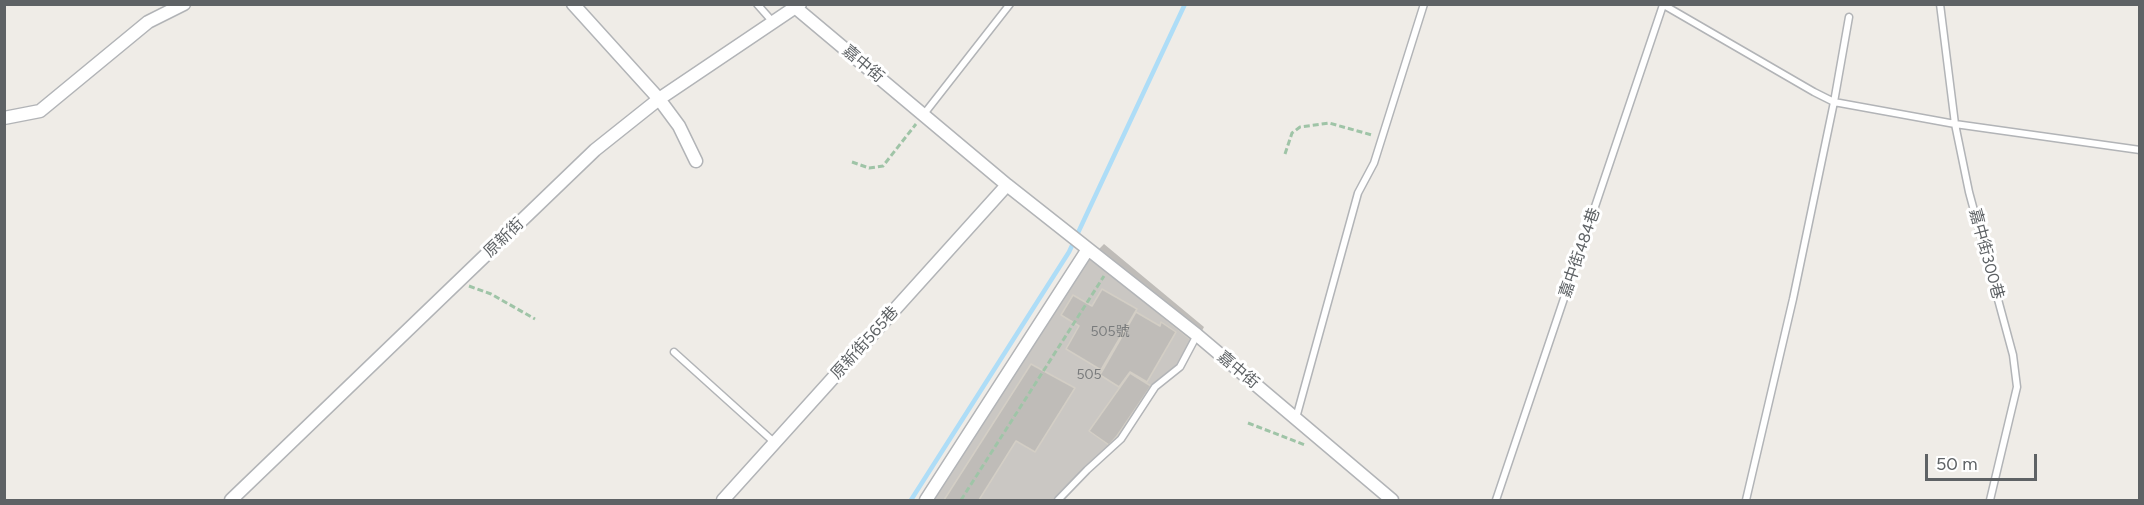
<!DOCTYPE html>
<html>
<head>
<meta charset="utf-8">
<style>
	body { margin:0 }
	#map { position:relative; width:2144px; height:505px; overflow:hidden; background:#efece7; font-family:Figtree,sans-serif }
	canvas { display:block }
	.frame { position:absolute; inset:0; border:6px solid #5e6265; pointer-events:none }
	.scale { position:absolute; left:1925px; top:454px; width:112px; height:27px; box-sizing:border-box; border:3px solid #5e6265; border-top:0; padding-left:8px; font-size:18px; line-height:21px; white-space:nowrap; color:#5e6265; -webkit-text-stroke:4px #fff; paint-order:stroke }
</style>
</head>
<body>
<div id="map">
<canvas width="2144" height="505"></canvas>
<div class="frame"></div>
<div class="scale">50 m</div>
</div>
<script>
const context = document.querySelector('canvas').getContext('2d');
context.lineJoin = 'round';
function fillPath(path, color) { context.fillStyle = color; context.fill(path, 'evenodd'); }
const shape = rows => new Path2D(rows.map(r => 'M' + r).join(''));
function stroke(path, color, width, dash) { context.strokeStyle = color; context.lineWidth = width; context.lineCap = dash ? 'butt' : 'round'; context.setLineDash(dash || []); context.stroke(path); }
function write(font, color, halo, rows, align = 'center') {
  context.font = font + ' Figtree,"Noto Sans TC",sans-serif'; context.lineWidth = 6; context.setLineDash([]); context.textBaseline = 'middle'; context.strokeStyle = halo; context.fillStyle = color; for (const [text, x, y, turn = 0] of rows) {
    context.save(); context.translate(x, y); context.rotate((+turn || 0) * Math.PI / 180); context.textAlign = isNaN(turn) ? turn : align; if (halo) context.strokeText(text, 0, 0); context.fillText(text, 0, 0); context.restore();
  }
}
const shadow = shape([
	[1104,244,1204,327,1191,351,1161,377,1132,422,1052,500,933,500,1091,257]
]);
const stream = shape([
	[911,500,1069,252,1185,4]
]);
const building = shape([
	[1089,256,1192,341,1178,366,1152,385,1119,437,1085,468,1054,500,932,500,1089,256],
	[1102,289,1137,309,1101,370,1066,349,1079,326,1061,315,1073,295,1092,306,1102,289],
	[1136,312,1160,326,1161,322,1176,332,1147,382,1130,372,1119,387,1100,375,1136,312],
	[1031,364,1075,388,1035,452,1016,441,979,500,944,500,1031,364],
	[1130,373,1151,386,1117,436,1109,445,1089,431,1130,373]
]);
const path = shape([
	[1285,154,1292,133,1300,127,1329,123,1372,135],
	[852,162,869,168,883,166,916,124],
	[469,286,491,294,535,319],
	[1248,423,1305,445],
	[961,500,1104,276]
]);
const service = shape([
	[757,4,772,21],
	[1662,4,1814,92,1834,102,1955,124,2140,150],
	[1940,4,1955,124,1969,192,2013,355,2017,387,1990,500],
	[924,114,1010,4],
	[674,352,775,443],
	[1296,418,1358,193,1374,163,1424,4],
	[1058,500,1087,470,1121,439,1155,387,1180,367,1197,335],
	[1496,500,1663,5],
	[1746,500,1793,299,1834,102,1849,17]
]);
const minor = shape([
	[573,4,659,99,679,126,696,161],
	[796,8,1007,185,1197,335,1392,500],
	[4,118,40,111,148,22,184,4],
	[231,500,595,150,659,99,800,4],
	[723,500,1007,185],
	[926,500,1088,249]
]);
const numberNames = [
	["505號",1110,332],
	["505",1089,375]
];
const streetNames = [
	["嘉中街",863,64,40],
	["原新街",504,238,-44],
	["嘉中街484巷",1580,253,-71],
	["嘉中街300巷",1986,254,75],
	["原新街565巷",865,343,-48],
	["嘉中街",1238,370,40]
];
fillPath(shadow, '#0003');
stroke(stream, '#aeddf7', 4.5);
fillPath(building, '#cac7c3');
stroke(building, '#d3cec5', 1.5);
stroke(service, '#b2b4b7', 9);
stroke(minor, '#b2b4b7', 15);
stroke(path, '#9fc4a7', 3, [6, 3]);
stroke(service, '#fff', 6);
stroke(minor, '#fff', 12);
write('14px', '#797b7c', null, numberNames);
write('16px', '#5e6265', '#fff', streetNames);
</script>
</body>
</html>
